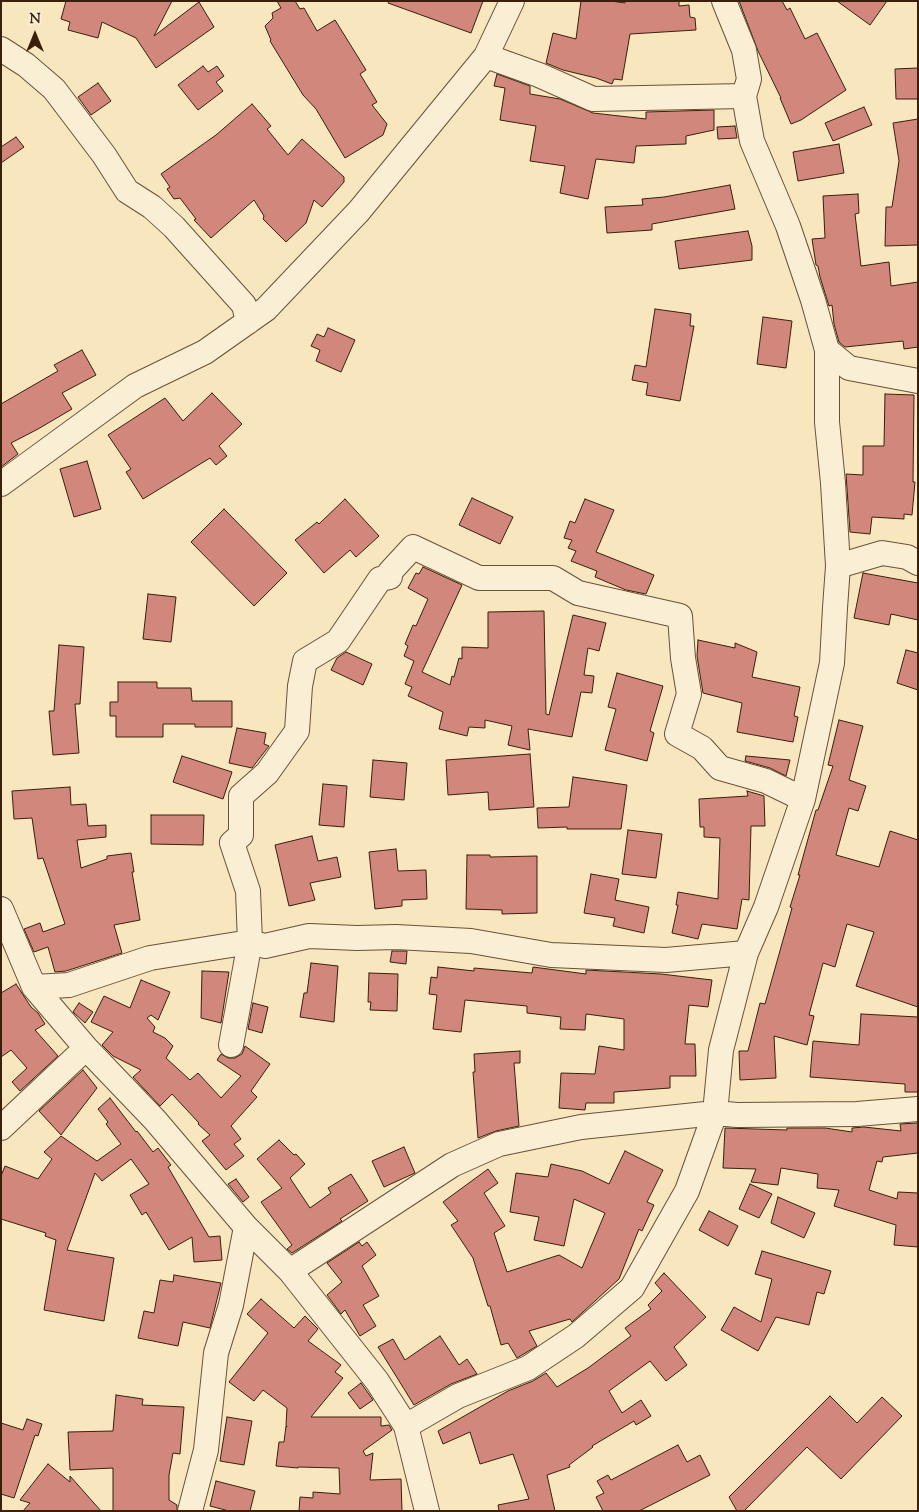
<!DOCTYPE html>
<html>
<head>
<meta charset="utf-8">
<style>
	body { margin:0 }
	#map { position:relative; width:919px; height:1512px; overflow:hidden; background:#f7e6be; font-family:"Sorts Mill Goudy",serif }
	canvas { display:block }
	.frame { position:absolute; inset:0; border:2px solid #3a1f0b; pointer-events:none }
	.north { position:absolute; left:10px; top:10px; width:50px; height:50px; -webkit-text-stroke:4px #faefd5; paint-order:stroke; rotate:0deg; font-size:14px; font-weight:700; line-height:20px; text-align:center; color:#3a1f0b }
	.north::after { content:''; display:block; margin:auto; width:18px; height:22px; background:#3a1f0b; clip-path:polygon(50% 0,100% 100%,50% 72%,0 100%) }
</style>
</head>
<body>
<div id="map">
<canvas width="919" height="1512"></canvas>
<div class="frame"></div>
<div class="north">N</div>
</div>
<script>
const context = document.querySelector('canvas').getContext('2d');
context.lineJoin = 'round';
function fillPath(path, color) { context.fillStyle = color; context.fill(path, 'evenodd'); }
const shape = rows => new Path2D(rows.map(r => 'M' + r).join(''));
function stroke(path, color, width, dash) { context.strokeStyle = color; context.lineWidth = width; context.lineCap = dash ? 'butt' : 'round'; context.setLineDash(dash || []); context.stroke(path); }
const building = shape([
	[66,1,172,1,154,36,199,2,214,27,156,68,136,38,102,22,98,38,68,30,70,22,61,19,66,1],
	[277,1,295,1,300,9,304,8,317,31,335,20,366,70,360,74,377,102,372,105,387,124,383,135,345,158,316,109,303,95,270,41,271,40,265,26,273,18,272,13,281,8,277,1],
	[389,1,483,1,471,33,388,3,389,1],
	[581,1,611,1,625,3,625,1,679,1,679,6,689,5,690,17,695,18,696,30,630,34,622,80,614,79,612,84,596,78,563,70,546,63,553,33,576,39,581,1],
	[739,1,782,1,787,10,790,8,805,39,817,33,846,90,801,120,791,124,780,98,781,98,758,51,739,1],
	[837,1,887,1,870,25,837,1],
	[203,66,208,72,217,66,224,76,216,82,223,91,198,110,178,85,203,66],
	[918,68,918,99,896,99,895,69,918,68],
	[497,74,530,86,530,94,560,99,593,113,646,119,646,112,714,110,714,130,686,136,686,144,636,146,634,163,596,159,588,199,560,193,565,166,530,161,536,126,500,120,505,88,494,86,497,74],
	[98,83,111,101,91,115,78,97,98,83],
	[252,104,271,126,267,129,288,155,302,139,344,177,344,182,322,207,314,200,306,223,286,242,263,219,264,216,254,200,211,238,194,220,196,219,180,198,174,199,167,189,170,187,161,174,216,135,252,104],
	[864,107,872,125,833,141,825,123,864,107],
	[918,119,918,245,885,246,886,207,892,207,899,161,893,123,918,119],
	[735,126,737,138,718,139,717,127,735,126],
	[16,137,24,147,1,163,1,147,16,137],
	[839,144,844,173,798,181,793,152,839,144],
	[730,185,735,209,652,224,652,230,607,233,605,207,643,205,642,199,664,197,730,185],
	[858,194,859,213,855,214,861,266,889,262,891,286,918,282,918,347,904,349,903,341,845,347,839,342,834,324,832,305,829,306,820,277,818,266,816,265,812,239,825,238,823,196,858,194],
	[748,231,752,246,752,260,679,269,675,241,748,231],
	[655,309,691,314,690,326,694,326,680,401,646,395,648,383,632,380,635,365,646,367,655,309],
	[763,317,792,321,786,368,757,364,763,317],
	[328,328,355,340,341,372,316,361,320,350,311,346,317,334,324,337,328,328],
	[82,350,96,375,62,393,72,409,38,429,11,443,18,454,1,467,1,404,58,371,54,365,82,350],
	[212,393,242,424,219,446,227,456,216,465,210,458,143,499,126,472,131,469,108,435,165,398,183,421,212,393],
	[885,394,914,395,913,482,915,482,912,515,904,514,904,519,872,517,870,534,850,532,846,474,863,475,863,446,884,446,885,394],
	[87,461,101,509,74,517,60,469,87,461],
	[472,498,513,517,500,544,459,525,472,498],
	[345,499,379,536,356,557,350,550,324,573,295,540,317,522,319,524,345,499],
	[585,499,614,510,596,552,654,575,646,594,626,590,595,577,597,571,571,561,576,551,568,548,572,540,564,538,570,521,575,523,585,499],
	[224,509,287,573,254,606,191,542,224,509],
	[423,567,462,585,422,672,450,685,452,676,454,677,459,658,462,659,462,647,488,648,488,612,544,611,546,714,549,715,573,615,606,623,599,651,588,648,584,675,594,676,592,693,581,692,572,737,528,729,530,750,508,745,512,726,485,720,485,728,469,727,467,736,439,729,443,712,408,696,412,687,405,684,414,661,404,656,408,646,405,644,413,625,416,626,428,599,408,588,416,573,419,574,423,567],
	[863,573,918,583,918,620,891,614,889,625,854,618,863,573],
	[148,594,176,597,171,642,143,639,148,594],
	[698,640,735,648,735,643,757,652,752,677,800,687,794,716,798,717,793,742,737,732,742,703,703,693,697,656,698,640],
	[59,645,84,647,80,704,75,704,79,753,53,755,49,711,54,711,59,645],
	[906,650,918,653,918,690,897,683,906,650],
	[346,652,372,664,363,685,331,670,337,658,346,652],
	[617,673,663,686,650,731,654,733,647,761,605,750,616,709,608,707,617,673],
	[118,682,157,682,157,688,191,688,192,701,232,701,232,727,195,727,195,724,163,724,163,737,116,737,116,716,110,716,110,702,118,702,118,682],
	[839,720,863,726,849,780,866,786,858,811,849,808,836,855,879,867,890,831,918,840,918,1007,856,986,874,932,847,924,835,967,823,963,809,1015,814,1016,807,1045,774,1036,776,1078,740,1080,739,1051,748,1051,760,1003,765,1004,792,908,790,907,800,875,798,875,816,810,818,810,833,766,828,765,839,720],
	[237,728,266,733,264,744,269,746,252,768,229,763,237,728],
	[530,754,534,807,489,810,488,792,448,795,446,760,530,754],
	[182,756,232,772,223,799,173,782,182,756],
	[746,756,790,760,786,776,770,768,745,761,746,756],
	[373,760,407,763,404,800,370,797,373,760],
	[573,777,627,785,621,829,567,829,567,827,538,828,537,808,569,807,573,777],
	[323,784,347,786,344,827,319,825,323,784],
	[70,787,71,805,86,804,88,826,106,825,106,837,77,840,81,868,107,859,107,856,131,853,134,872,132,872,140,920,114,925,122,953,66,971,55,972,48,947,34,952,24,929,40,923,43,932,65,924,43,858,38,859,32,818,14,819,12,791,70,787],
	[747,791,764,796,765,826,751,826,749,900,742,899,737,929,702,924,698,939,672,933,678,905,676,905,678,892,718,899,720,838,704,837,704,827,700,827,699,799,748,796,747,791],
	[151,815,204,815,203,845,151,844,151,815],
	[628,830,662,834,656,878,622,874,628,830],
	[312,836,318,861,337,857,341,877,310,883,315,900,289,906,275,845,312,836],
	[396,849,398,871,426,870,427,899,402,900,402,906,375,909,369,852,396,849],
	[467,855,490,855,490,857,537,856,537,913,502,914,502,910,466,909,467,855],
	[591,874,619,879,615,900,649,907,644,933,613,926,615,918,584,913,591,874],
	[392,951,407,951,406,964,390,962,392,951],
	[311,963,338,966,334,1022,300,1017,304,993,307,993,311,963],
	[438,967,474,971,474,968,532,973,533,967,586,974,586,970,661,974,712,980,708,1007,689,1005,685,1044,695,1044,696,1076,670,1076,670,1088,614,1092,614,1103,586,1103,585,1110,559,1108,561,1073,595,1074,599,1046,624,1050,624,1019,586,1014,585,1030,560,1029,561,1017,527,1013,527,1006,465,1000,461,1032,433,1029,437,995,429,994,431,977,437,978,438,967],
	[202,971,229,972,221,1023,201,1018,202,971],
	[369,973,398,974,397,1011,370,1010,371,1002,368,1002,369,973],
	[141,980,170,992,158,1020,151,1015,147,1018,155,1027,153,1032,165,1038,173,1046,166,1058,190,1080,198,1073,221,1098,241,1076,217,1060,221,1054,228,1058,235,1058,242,1054,245,1046,270,1064,251,1091,257,1097,231,1126,241,1139,234,1144,244,1156,226,1170,202,1141,210,1135,198,1124,199,1123,172,1094,160,1106,133,1077,141,1070,113,1056,102,1045,113,1032,91,1022,104,996,130,1008,141,980],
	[16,984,31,1007,38,1013,45,1024,35,1030,58,1056,20,1091,12,1082,27,1068,11,1050,1,1057,1,993,16,984],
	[79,1003,93,1012,85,1023,73,1012,79,1003],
	[253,1003,268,1007,262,1033,248,1029,253,1003],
	[861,1014,918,1017,918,1092,905,1092,905,1084,810,1077,813,1041,859,1045,861,1014],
	[520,1051,520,1063,514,1063,519,1126,496,1131,478,1138,473,1072,475,1072,474,1054,520,1051],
	[83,1070,97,1088,61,1135,39,1111,83,1070],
	[110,1098,136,1132,137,1131,153,1152,158,1148,171,1165,168,1167,209,1237,220,1236,222,1260,194,1262,192,1237,169,1250,146,1212,142,1215,130,1195,149,1184,131,1159,102,1181,95,1173,67,1250,114,1258,104,1321,44,1310,56,1240,45,1236,46,1233,1,1219,1,1176,5,1166,38,1179,52,1159,44,1152,61,1136,97,1161,121,1144,106,1124,108,1122,98,1109,110,1098],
	[918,1123,918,1153,883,1157,882,1162,877,1161,869,1190,897,1199,898,1192,918,1193,918,1247,894,1245,896,1225,834,1206,839,1190,817,1188,818,1174,781,1168,778,1185,751,1182,756,1169,723,1168,725,1128,787,1130,787,1128,825,1128,852,1132,852,1128,864,1127,901,1131,900,1124,918,1123],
	[279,1140,294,1155,296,1154,305,1164,290,1178,310,1208,331,1193,328,1188,351,1174,368,1201,340,1219,342,1221,292,1253,287,1249,292,1245,261,1202,282,1188,257,1159,279,1140],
	[404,1147,415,1173,384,1187,372,1161,404,1147],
	[625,1151,663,1170,647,1202,654,1205,642,1231,639,1229,619,1279,572,1322,570,1319,529,1331,537,1346,517,1358,508,1343,501,1345,490,1306,488,1306,473,1258,451,1225,458,1221,443,1202,488,1169,498,1183,484,1193,505,1226,494,1233,507,1272,559,1255,582,1268,605,1213,574,1199,564,1246,534,1240,539,1217,510,1212,516,1173,548,1177,551,1164,582,1171,609,1184,625,1151],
	[236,1179,249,1197,243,1202,228,1184,236,1179],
	[750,1184,772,1194,759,1218,739,1209,750,1184],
	[778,1197,815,1213,804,1238,771,1223,778,1197],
	[709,1211,738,1226,728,1246,699,1230,709,1211],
	[359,1242,362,1246,367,1242,376,1255,362,1266,379,1296,363,1305,376,1326,360,1336,345,1310,341,1314,327,1295,342,1282,327,1263,359,1242],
	[762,1251,831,1271,824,1294,817,1292,809,1325,776,1317,758,1351,721,1330,734,1307,761,1322,772,1279,755,1274,762,1251],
	[664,1273,706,1317,674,1347,687,1365,666,1381,650,1361,609,1391,622,1413,641,1400,651,1416,636,1425,634,1421,592,1446,593,1447,569,1465,570,1467,547,1475,555,1511,499,1511,498,1505,529,1499,513,1454,480,1464,470,1432,443,1444,438,1431,508,1391,533,1381,546,1373,557,1387,588,1368,631,1336,625,1328,651,1309,648,1305,662,1291,655,1283,664,1273],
	[174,1275,221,1283,210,1328,183,1322,178,1346,138,1338,144,1311,154,1313,160,1280,173,1282,174,1275],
	[261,1299,294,1328,305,1316,318,1329,308,1341,341,1365,335,1372,343,1378,311,1417,381,1417,381,1426,389,1425,392,1430,363,1451,366,1456,373,1453,370,1480,401,1479,402,1511,299,1511,300,1497,313,1498,313,1492,340,1494,339,1468,298,1467,298,1468,276,1466,279,1442,284,1442,286,1426,287,1427,286,1425,287,1408,263,1390,254,1401,229,1382,268,1333,247,1314,261,1299],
	[440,1336,459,1365,467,1359,477,1374,451,1384,414,1405,378,1347,393,1339,405,1360,440,1336],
	[361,1383,373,1400,360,1409,348,1393,361,1383],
	[116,1395,143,1399,142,1405,184,1407,180,1454,173,1453,169,1475,169,1500,177,1505,177,1511,113,1511,113,1468,70,1470,68,1432,113,1431,116,1395],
	[830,1396,857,1423,882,1397,902,1416,841,1479,807,1447,744,1511,737,1511,729,1497,830,1396],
	[227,1417,252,1421,244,1465,220,1461,227,1417],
	[27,1419,42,1424,38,1436,35,1435,14,1498,1,1494,1,1423,23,1430,27,1419],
	[678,1445,687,1462,700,1455,710,1475,639,1511,603,1511,596,1497,604,1493,597,1481,608,1475,611,1480,678,1445],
	[48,1464,70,1482,70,1476,101,1511,23,1511,30,1503,20,1500,48,1464],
	[216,1481,255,1491,250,1511,229,1511,210,1506,216,1481]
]);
const minor = shape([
	[724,1,744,50,749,79,744,96],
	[1,49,26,65,54,89,104,155,127,191,152,207,174,227,244,305,248,322],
	[827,350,849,368,918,381],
	[1,484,135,386,205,352,266,309,359,211,486,56,512,1],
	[838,566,882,553,907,557,918,563],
	[1,909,34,987,86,1048,155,1120,246,1227,290,1271,377,1381,406,1426,427,1511],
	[34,987,69,985,150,958,250,942,265,946,309,936,357,938,396,937,471,941,551,955,666,960,746,953],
	[231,1045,250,942,248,891,232,843,241,835,241,796,267,773,297,731,300,686,305,661,338,641,380,579,390,577,390,572,413,547,479,578,553,578,578,593,680,616,683,658,689,694,677,734,702,748,720,768,766,781,803,799],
	[1,1128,86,1048],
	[290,1271,452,1165,499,1144,581,1127,715,1113,737,1115,857,1114,918,1109],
	[406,1426,458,1396,528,1368,576,1336,632,1288,687,1191,715,1113,721,1050,746,953,766,907,803,799,832,663,835,608,838,566,833,483,827,422,827,350,813,300,788,226,752,141,744,96,593,99,539,75,486,56],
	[190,1511,206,1450,216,1353,231,1305,246,1227]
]);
fillPath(building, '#d2877d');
stroke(building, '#3a1f0b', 1);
stroke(minor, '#695138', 26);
stroke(minor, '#faefd5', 24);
</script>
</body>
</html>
